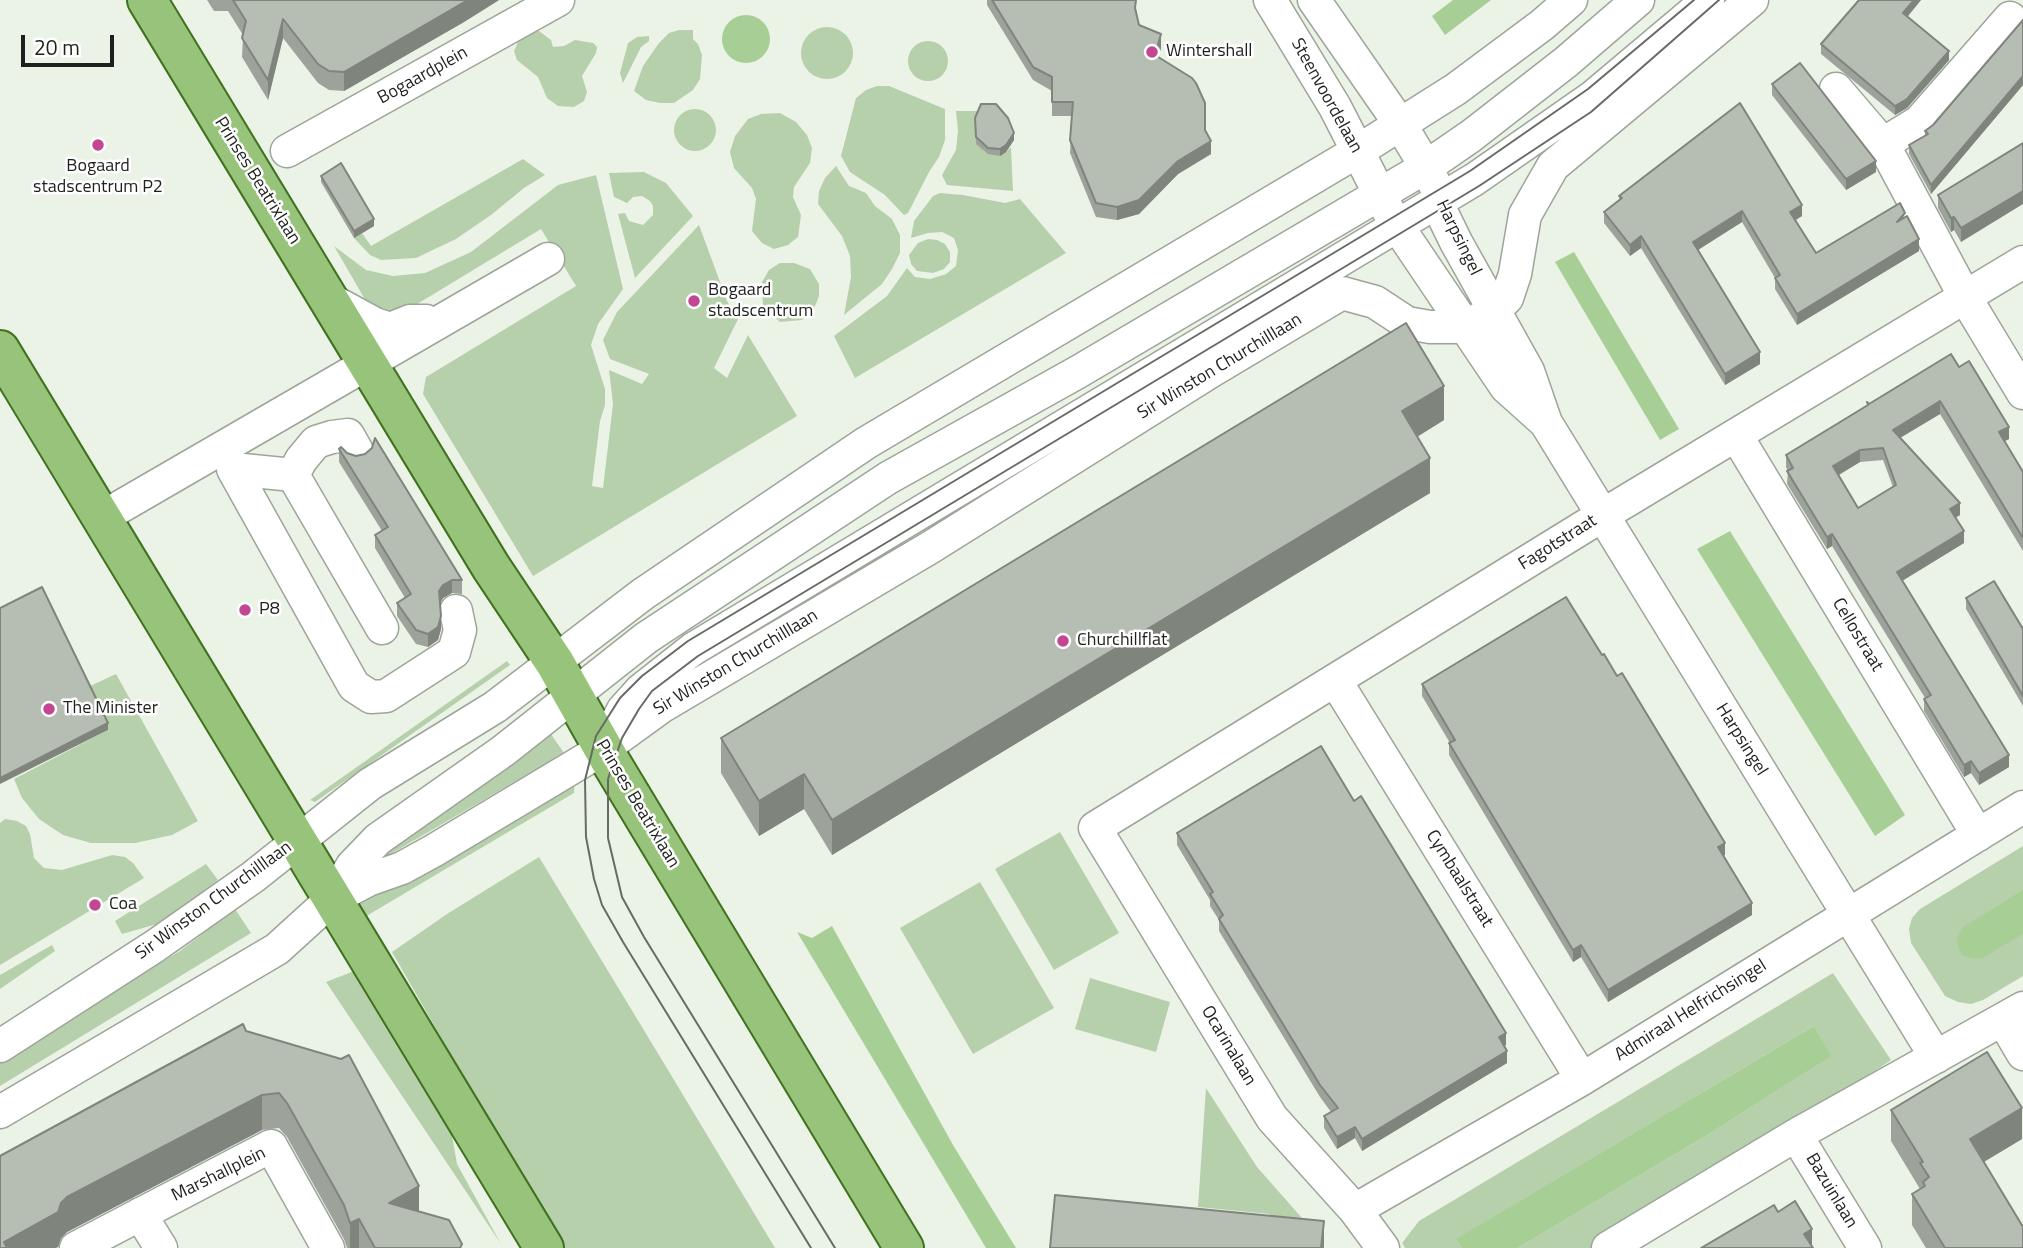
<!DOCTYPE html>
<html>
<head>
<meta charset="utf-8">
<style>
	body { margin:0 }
	#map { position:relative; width:2023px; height:1248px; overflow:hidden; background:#ebf3e7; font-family:"Titillium Web",sans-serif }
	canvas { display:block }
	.scale { position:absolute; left:21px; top:35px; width:93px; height:32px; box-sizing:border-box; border:4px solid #1d201c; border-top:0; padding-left:9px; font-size:21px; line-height:24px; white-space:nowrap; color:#1d201c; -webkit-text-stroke:5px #fff; paint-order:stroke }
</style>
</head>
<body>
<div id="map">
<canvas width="2023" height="1248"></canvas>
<div class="scale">20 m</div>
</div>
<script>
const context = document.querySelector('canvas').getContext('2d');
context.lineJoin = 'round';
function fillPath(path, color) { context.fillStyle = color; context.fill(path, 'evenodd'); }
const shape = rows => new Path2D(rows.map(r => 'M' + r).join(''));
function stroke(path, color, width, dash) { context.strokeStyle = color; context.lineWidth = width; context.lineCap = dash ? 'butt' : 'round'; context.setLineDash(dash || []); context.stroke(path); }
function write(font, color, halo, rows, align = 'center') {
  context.font = font + ' "Titillium Web",sans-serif'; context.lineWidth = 5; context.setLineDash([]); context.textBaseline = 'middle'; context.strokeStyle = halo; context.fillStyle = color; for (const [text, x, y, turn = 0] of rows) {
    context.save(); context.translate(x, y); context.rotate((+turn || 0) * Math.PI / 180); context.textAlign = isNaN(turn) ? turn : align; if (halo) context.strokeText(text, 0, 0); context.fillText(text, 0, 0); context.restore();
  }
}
const green = shape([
	'801 53a26 26 0 1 1 52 0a26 26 0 1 1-52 0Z',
	[679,30,693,30,693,39,698,44,702,55,700,79,693,90,674,103,660,103,646,100,634,91,643,66,659,43,669,33],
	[539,31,551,40,553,47,564,46,575,40,593,43,597,47,596,53,582,76,587,92,584,101,574,107,558,106,547,98,538,77,517,60,514,51,518,42,529,33],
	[649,36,649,41,641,47,623,83,620,73,628,43,637,37],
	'908 61a20 20 0 1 1 40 0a20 20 0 1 1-40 0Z',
	[877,86,889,86,945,109,945,140,939,157,929,172,908,213,904,215,885,195,850,172,841,156,856,98,866,90],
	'674 130a21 21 0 1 1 42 0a21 21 0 1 1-42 0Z',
	[956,111,981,111,1006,152,1011,147,1013,191,947,185,942,175,956,150,958,131],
	[780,113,796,122,807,135,812,148,810,163,794,187,793,197,801,215,798,237,788,245,774,249,762,243,752,231,756,199,752,188,734,168,730,152,735,136,748,119,761,114],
	[523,159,545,175,524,188,491,215,456,239,416,258,381,260,370,255,354,238,362,233,371,246],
	[836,166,849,186,866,193,875,206,892,219,900,235,900,253,892,269,882,284,844,315,851,277,850,256,842,236,818,204,819,191,825,178],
	[644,172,666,183,693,216,635,278,618,214,625,213,629,221,643,225,653,215,653,206,650,201,642,196,633,197,627,203,614,197,609,173],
	[596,175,623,289,598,324,591,345,605,389,605,405,600,421,592,486,603,488,613,404,609,370,642,384,649,374,610,359,603,340,617,312,699,225,727,301,738,319,714,368,727,378,748,335,797,416,533,576,423,394,426,377,576,286,541,229,399,315,382,318,367,303,334,246,366,270,393,276,425,273,471,252,558,185],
	[940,193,963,195,1005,203,1020,199,1066,253,855,378,834,336,887,296,907,268,915,277,930,279,946,274,956,266,958,250,954,238,942,232,928,233,911,238,914,221,933,196],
	[928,239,937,240,945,244,950,252,950,262,944,269,933,273,917,271,911,264,909,255,918,243],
	[780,263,794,263,810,269,819,284,819,296,815,306,802,320,780,322,763,306,762,282,769,270],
	[507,661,510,665,315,802,310,800],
	[116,674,198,821,172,835,135,843,91,843,63,835,39,819,22,798,14,779,108,730,88,687],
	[546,727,564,753,377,862,375,856],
	[575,772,574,793,363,918,358,907,361,889],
	[5,819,17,821,26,826,30,834,34,858,44,868,62,870,112,855,125,857,133,863,144,878,0,965,0,823],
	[1060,832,1119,933,1054,970,995,869],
	[2023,846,2023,976,1983,1000,1971,1004,1958,1002,1945,996,1911,943,1909,929,1912,918,1920,909],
	[539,857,665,1065,775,1248,562,1248,392,952,447,914],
	[206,864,218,880,172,916,157,924,122,934,115,921],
	[980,882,1054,1008,973,1054,900,928],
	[235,909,251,933,0,1086,0,1059,180,951],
	[52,945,55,951,0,989,0,975],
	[354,971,451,1130,457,1164,501,1244,326,982],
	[1833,973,1891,1060,1784,1133,1591,1248,1518,1248,1709,1134,1830,1056,1814,1026,1457,1239,1462,1248,1405,1248,1402,1243,1419,1221],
	[1090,978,1170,1002,1156,1052,1075,1029],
	[1206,1088,1257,1167,1309,1226,1268,1236,1270,1214,1198,1207]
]);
const water = shape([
	[1453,0,1491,0,1445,35,1432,16],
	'722 39a24 24 0 1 1 48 0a24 24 0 1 1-48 0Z',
	[1574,252,1679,429,1660,440,1555,262],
	[1730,531,1905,815,1875,836,1697,549],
	[2023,890,2023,934,1983,958,1972,959,1962,955,1958,947,1957,938,1963,927],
	[832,926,953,1145,1016,1248,986,1248,797,932,812,938],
	[1814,1026,1831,1056,1709,1134,1518,1248,1462,1248,1456,1239]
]);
const minor = shape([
	[1270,0,1335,107,1392,218,1506,387,1545,422],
	[1314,0,1400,124,1426,167,1438,191,1436,201,1456,242,1528,371,1546,423,1936,1057],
	[1836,89,1883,144,1965,297,2023,393],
	[1883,144,1919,122,2010,18],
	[287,151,558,0],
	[329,299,375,324,390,329,410,321,426,321],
	[1736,435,1978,835],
	[357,451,348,435,332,437,316,442,301,460,293,475,233,469,354,686,371,697,386,696,454,652,460,630,456,611],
	[293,475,382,628],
	[101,518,548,259],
	[1335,680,1582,1079],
	[610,735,623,710,641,690,693,649,1475,179,1594,96,1708,0],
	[335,895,352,866,378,839,503,751,646,638,888,478,1078,372,1426,167,1471,136,1566,62,1638,0],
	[2003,1020,2023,1054],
	[0,1046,155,946,253,877,370,784,495,707,643,594,866,443,1358,151,1456,89,1542,25,1571,0],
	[0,1112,277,949,332,899,368,880,402,868,433,851,603,749,661,707,931,547,1213,370,1342,293,1375,302,1407,323,1430,327,1467,327,1495,309,1507,298,1515,274,1525,215,1553,166,1752,0],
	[1796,1135,1865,1248],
	[1355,1210,1582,1079,2023,807],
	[140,1214,161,1248],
	[76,1248,271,1146,328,1248],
	[1383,1248,1355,1210,1272,1118,1095,828,1603,515,2023,262],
	[1608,1248,1796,1135,2023,1008]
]);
const major = shape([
	[147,0,491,567,555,663,612,764,904,1248],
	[0,350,544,1248]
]);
const tram = shape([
	[811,1248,623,942,602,905,594,879,586,837,585,780,596,736,620,698,642,676,688,641,1470,171,1588,89,1694,0],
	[835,1248,644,937,622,897,608,838,608,779,622,738,639,709,652,691,698,656,1479,186,1591,112,1719,0]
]);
const wall = shape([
	[207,0,499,0,464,22,344,91,329,90,318,83,283,38,268,100,242,57,243,35,228,11,214,11],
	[987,0,1136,0,1136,9,1139,25,1161,48,1158,57,1205,130,1211,154,1178,174,1139,214,1117,220,1096,217,1070,153,1072,116,1052,116,1052,91,1033,80,987,5],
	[1921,0,1908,16,1949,60,1907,108,1895,115,1821,54,1821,44],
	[2023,20,2023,85,1931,194,1909,154,1909,145,1925,136,1925,131,1933,125],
	[1772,84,1876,172,1846,190,1772,95],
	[975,118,1014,140,1006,152,1000,156,988,154,976,144],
	[2023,143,1961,242,1954,230,1951,232,1938,208,1938,195],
	[321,176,374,226,354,238,321,182],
	[1619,196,1802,216,1796,220,1816,253,1905,217,1919,251,1797,325,1775,289,1775,278,1742,222,1698,250,1760,364,1725,385,1641,248,1630,256,1604,223,1604,212,1619,200],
	[1959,367,2009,439,2004,441,2023,472,2023,551,1940,414,1900,438,1960,515,1956,517,1964,543,1902,581,2009,767,1979,785,1971,773,1964,777,1924,711,1924,699,1925,698,1832,546,1827,549,1787,484,1788,471,1786,467,1786,455,1867,405,1867,402,1869,404],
	[1883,460,1893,487,1858,508,1839,475,1860,462],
	[1444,420,1417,437,1430,493,832,855,804,809,759,836,721,773,721,738],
	[339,449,462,580,462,594,452,593,443,598,440,603,441,629,438,640,428,647,416,644,397,616,397,603,405,598,375,548,375,535,382,531,339,462],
	[1966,598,2023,629,2023,706,1966,609],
	[1422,684,1725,855,1723,856,1752,915,1608,1002,1581,957,1573,962,1449,755,1449,743,1450,743,1422,696],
	[1354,801,1506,1045,1504,1046,1507,1063,1362,1151,1355,1138,1337,1149,1324,1128,1324,1116,1331,1112,1320,1097,1219,931,1219,920,1210,906,1210,900,1177,845,1177,833],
	[246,1031,419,1211,462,1248,347,1248,344,1239,287,1137,279,1128,262,1130,67,1232,61,1238,58,1247,0,1248],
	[1891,1110,2022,1139,1984,1162,2023,1248,1926,1248,1912,1225,1912,1194,1920,1189,1891,1141]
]);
const shadedWall = shape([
	[468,0,499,0,464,22,344,91,344,72],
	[1914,0,1921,0,1903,22,1903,13],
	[283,19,283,38,268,100,268,80],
	[1161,34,1161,48,1155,68,1155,55],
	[1949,51,1949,60,1907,108,1895,115,1895,106],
	[2023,76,2023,85,1931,194,1931,185],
	[1014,133,1014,140,1006,152,1000,156,1000,149],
	[1211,141,1211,154,1178,174,1139,214,1117,220,1117,207,1178,161],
	[1876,161,1876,172,1846,190,1846,179],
	[2023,191,2023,204,1961,242,1961,228],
	[1802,205,1802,216,1790,223,1790,212],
	[1742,211,1742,222,1693,253,1693,242],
	[1954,217,1954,230,1951,232,1951,218],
	[374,219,374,226,354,238,354,231],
	[1641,236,1641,248,1630,256,1630,245],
	[1919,239,1919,251,1797,325,1797,314],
	[1760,352,1760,364,1725,385,1725,374],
	[1444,386,1444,420,1402,446,1402,411],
	[1940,401,1940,414,1893,442,1893,430],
	[2009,427,2009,439,1999,444,1999,432],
	[1860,450,1860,462,1833,478,1833,466],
	[1430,458,1430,493,832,855,832,820],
	[1960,503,1960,515,1950,521,1950,509],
	[1964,531,1964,543,1897,584,1897,572],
	[1832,534,1832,546,1827,549,1827,537],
	[452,580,452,593,443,598,439,605,439,591,443,585],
	[441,616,441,629,438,640,428,647,428,634],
	[108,723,108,730,0,784,0,778],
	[2009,755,2009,767,1979,785,1979,773],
	[1971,761,1971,773,1964,777,1964,765],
	[804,774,804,809,759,836,759,801],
	[1725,843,1725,855,1718,859,1718,847],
	[1752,903,1752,915,1608,1002,1608,990],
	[1581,945,1581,957,1573,962,1573,950],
	[1506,1033,1506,1045,1499,1049,1499,1037],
	[1507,1051,1507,1063,1362,1151,1362,1139],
	[262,1095,262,1130,67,1232,61,1238,58,1247,56,1248,4,1248,4,1242,61,1203,67,1197],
	[2022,1108,2022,1139,1970,1170,1970,1139],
	[1355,1127,1355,1138,1337,1149,1337,1137],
	[419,1186,419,1220,389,1203],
	[359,1219,359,1248,350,1248,350,1223],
	[1324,1221,1324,1248,1321,1248],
	[1812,1229,1812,1248,1804,1234]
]);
const building = shape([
	[233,0,468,0,344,72,329,71,318,64,283,19,268,80,242,38,246,21,233,0],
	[992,0,1136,0,1135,8,1139,25,1161,34,1155,55,1192,78,1196,83,1205,103,1205,130,1211,141,1178,161,1139,200,1117,207,1096,203,1070,140,1073,102,1052,102,1052,77,1033,67,992,0],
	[1859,0,1914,0,1903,13,1949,51,1907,99,1895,106,1821,44,1859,0],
	[2023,20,2023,76,1931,185,1909,145,1928,134,1925,131,1933,125,2023,20],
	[1800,63,1876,161,1846,179,1772,84,1800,63],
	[1740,103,1802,205,1790,212,1816,253,1900,203,1905,213,1897,222,1907,216,1919,239,1797,314,1775,278,1780,275,1742,211,1693,242,1760,352,1725,374,1641,236,1630,245,1604,212,1622,198,1619,196,1740,103],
	[981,104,996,104,1008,118,1014,133,1006,145,1000,149,988,148,976,137,975,118,981,104],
	[2023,143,2023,191,1961,228,1954,217,1951,218,1938,195,2023,143],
	[341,163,374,219,354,231,321,176,341,163],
	[1406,323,1444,386,1402,411,1430,458,832,820,804,774,759,801,721,738,1406,323],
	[1951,354,1959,367,1969,361,2009,427,1999,432,2023,472,2023,538,1940,401,1893,430,1960,503,1950,509,1964,531,1897,572,2009,755,1979,773,1971,761,1964,765,1924,699,1931,695,1832,534,1827,537,1787,471,1793,468,1786,455,1868,405,1867,402,1869,404,1951,354],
	[1883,448,1896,485,1858,508,1833,466,1860,450,1883,448],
	[375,438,462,580,452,580,443,585,439,591,441,616,438,627,428,634,416,630,397,603,411,594,375,535,388,527,339,449,341,447,347,453,356,456,365,454,372,448,375,438],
	[1994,581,2023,629,2023,696,1966,598,1994,581],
	[42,587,108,723,0,778,0,608,42,587],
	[1566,597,1602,655,1604,654,1617,676,1622,673,1651,721,1725,843,1718,847,1752,903,1608,990,1581,945,1573,950,1449,743,1455,740,1422,684,1566,597],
	[1321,746,1354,801,1361,796,1506,1033,1499,1037,1507,1051,1362,1139,1355,1127,1337,1137,1324,1116,1338,1108,1320,1085,1219,919,1223,915,1210,894,1213,892,1177,833,1321,746],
	[243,1024,246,1031,341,1059,349,1055,419,1186,389,1203,449,1220,462,1244,460,1248,375,1248,359,1219,350,1223,344,1205,287,1103,279,1093,262,1095,67,1197,61,1203,58,1212,4,1242,7,1248,0,1248,0,1156,243,1024],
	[1987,1052,2022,1108,1970,1139,2023,1227,2023,1248,1945,1248,1912,1194,1925,1186,1923,1182,1929,1177,1920,1163,1923,1162,1891,1110,1987,1052],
	[1055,1195,1324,1221,1321,1248,1050,1248,1055,1195],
	[1795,1201,1812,1229,1804,1234,1813,1248,1701,1248,1774,1205,1778,1212,1795,1201]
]);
const markers = [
	[1152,52,7,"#c44693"],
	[98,145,7,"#c44693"],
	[694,301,7,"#c44693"],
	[245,610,7,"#c44693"],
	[1063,641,7,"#c44693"],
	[49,709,7,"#c44693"],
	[95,905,7,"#c44693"]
];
const poiNames = [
	["Wintershall",1166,52],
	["Bogaard",98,167,"center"],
	["stadscentrum P2",98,188,"center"],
	["Bogaard",708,291],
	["stadscentrum",708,312],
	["P8",259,610],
	["Churchillflat",1077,641],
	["The Minister",63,709],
	["Coa",109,905]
];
const streetNames = [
	["Bogaardplein",423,76,-29],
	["Steenvoordelaan",1326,96,61],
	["Prinses Beatrixlaan",257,181,58],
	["Harpsingel",1458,238,64],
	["Sir Winston Churchilllaan",1220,367,-31],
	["Fagotstraat",1558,543,-32],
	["Cellostraat",1857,635,59],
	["Sir Winston Churchilllaan",736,663,-31],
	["Harpsingel",1741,740,58],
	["Prinses Beatrixlaan",637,804,59],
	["Cymbaalstraat",1459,879,58],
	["Sir Winston Churchilllaan",214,901,-36],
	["Admiraal Helfrichsingel",1691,1011,-32],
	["Ocarinalaan",1228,1046,59],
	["Marshallplein",219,1175,-26],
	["Bazuinlaan",1831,1191,59]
];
fillPath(green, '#b7d0ac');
fillPath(water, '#a7cf95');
stroke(minor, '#9da59a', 35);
stroke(major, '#3f711f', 42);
stroke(minor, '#fff', 32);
stroke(major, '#97c47a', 38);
stroke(tram, '#676b65', 2);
fillPath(wall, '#9da39a');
fillPath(shadedWall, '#7f857d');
fillPath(building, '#b6beb3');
stroke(building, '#7f857d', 2);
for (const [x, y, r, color] of markers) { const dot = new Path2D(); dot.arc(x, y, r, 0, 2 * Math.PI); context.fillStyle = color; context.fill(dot); stroke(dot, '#fff', 2.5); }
write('18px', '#1d201c', '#fff', poiNames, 'left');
write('18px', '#1d201c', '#fff', streetNames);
</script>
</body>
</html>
